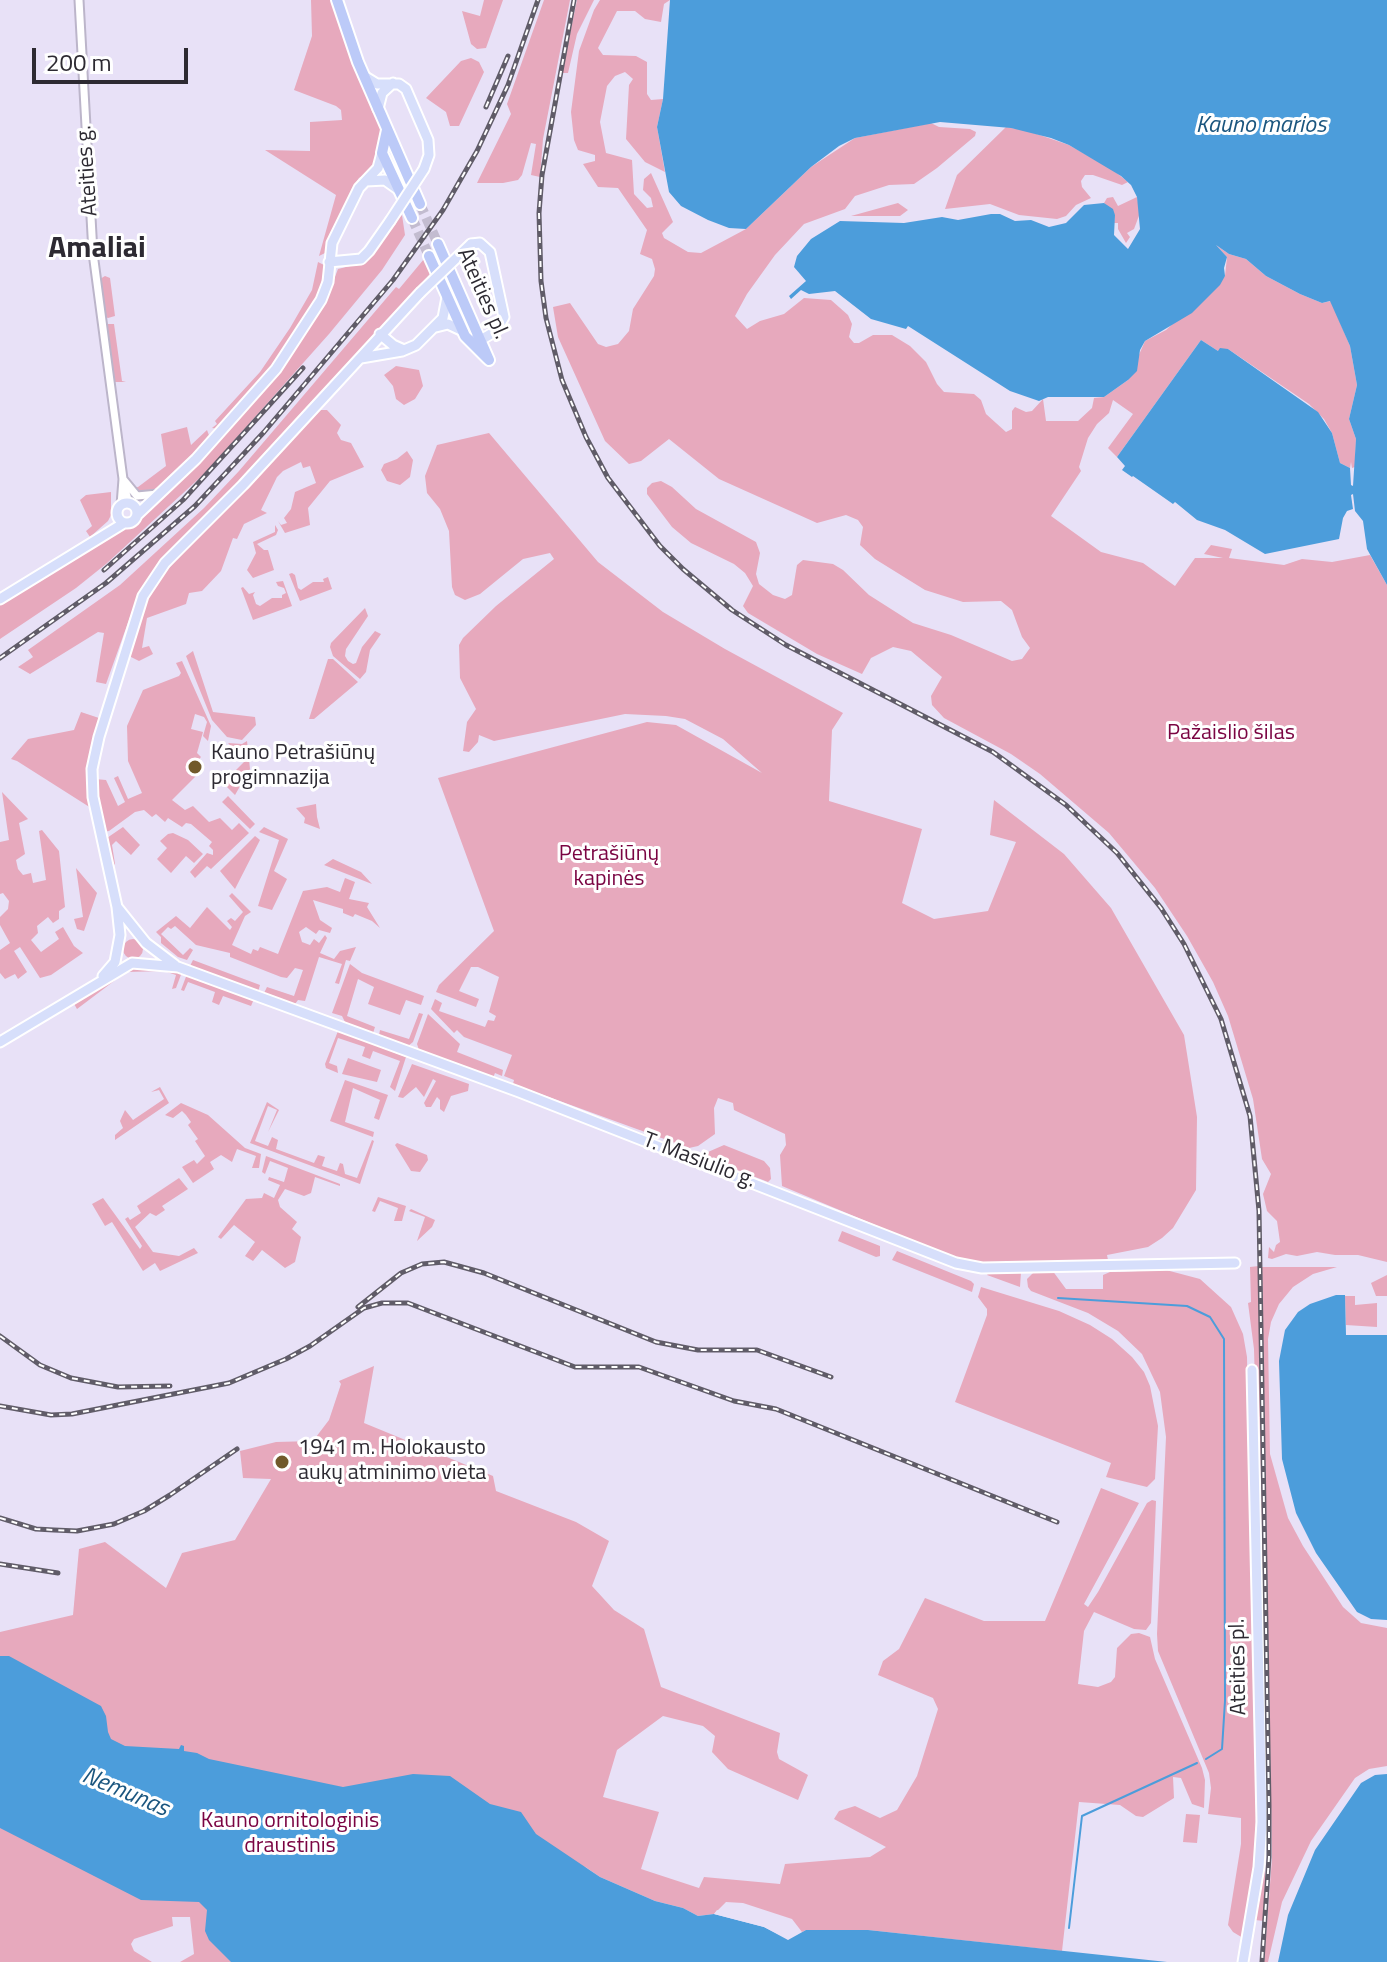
<!DOCTYPE html>
<html>
<head>
<meta charset="utf-8">
<style>
	body { margin:0 }
	#map { position:relative; width:1387px; height:1962px; overflow:hidden; background:#e8e1f7; font-family:"Titillium Web",sans-serif }
	canvas { display:block }
	.scale { position:absolute; left:32px; top:48px; width:156px; height:36px; box-sizing:border-box; border:4px solid #2d2a32; border-top:0; padding-left:10px; font-size:24px; line-height:28px; white-space:nowrap; color:#2d2a32; -webkit-text-stroke:6px #fff; paint-order:stroke }
</style>
</head>
<body>
<div id="map">
<canvas width="1387" height="1962"></canvas>
<div class="scale">200 m</div>
</div>
<script>
const context = document.querySelector('canvas').getContext('2d');
context.lineJoin = 'round';
function fillPath(path, color) { context.fillStyle = color; context.fill(path, 'evenodd'); }
const shape = rows => new Path2D(rows.map(r => 'M' + r).join(''));
function stroke(path, color, width, dash) { context.strokeStyle = color; context.lineWidth = width; context.lineCap = dash ? 'butt' : 'round'; context.setLineDash(dash || []); context.stroke(path); }
function write(font, color, halo, rows, align = 'center') {
  context.font = font + ' "Titillium Web",sans-serif'; context.lineWidth = 6; context.setLineDash([]); context.textBaseline = 'middle'; context.strokeStyle = halo; context.fillStyle = color; for (const [text, x, y, turn = 0] of rows) {
    context.save(); context.translate(x, y); context.rotate((+turn || 0) * Math.PI / 180); context.textAlign = isNaN(turn) ? turn : align; if (halo) context.strokeText(text, 0, 0); context.fillText(text, 0, 0); context.restore();
  }
}
const green = shape([
	[311,0,334,0,343,31,383,136,373,170,359,178,354,186,325,253,319,256,336,195,265,150,310,151,310,122,342,120,341,110,336,106,294,90,312,36],
	[484,0,503,0,486,48,477,49,471,44,462,11,480,16],
	[544,0,570,0,543,139,540,177,531,175,536,144,531,143,522,175,518,180,503,183,477,183,511,114,507,104],
	[577,0,594,0,577,34,568,73,562,73],
	[600,0,670,0,664,4,661,22,645,19,635,11,617,11,598,48,603,55,636,56,647,62,647,94,651,100,663,99,657,127,665,172,645,162,626,139,629,85,633,79,625,72,615,76,607,86,600,122,606,153,632,160,634,194,647,208,653,207,651,198,643,190,644,179,651,173,673,222,662,233,664,238,688,252,701,253,746,229,811,167,855,138,931,123,939,127,970,129,976,132,975,136,937,168,914,184,889,185,855,196,845,209,804,224,775,255,747,294,735,316,747,329,760,321,784,314,804,298,831,300,848,315,852,324,849,337,854,343,859,343,873,335,892,335,910,346,926,362,937,384,944,392,974,394,981,400,986,414,1006,432,1012,429,1012,411,1015,407,1026,412,1032,411,1043,399,1046,421,1078,421,1092,408,1094,398,1104,397,1128,380,1145,341,1166,330,1225,276,1227,257,1216,245,1229,254,1246,259,1266,276,1300,294,1322,303,1331,301,1350,346,1357,385,1349,419,1356,439,1355,467,1352,468,1351,462,1350,468,1340,463,1332,433,1324,419,1309,404,1228,349,1218,351,1201,340,1117,457,1108,448,1133,414,1113,400,1109,413,1097,424,1088,438,1079,467,1081,471,1051,516,1101,552,1143,563,1175,586,1195,558,1223,558,1204,554,1211,545,1232,549,1229,558,1284,565,1302,559,1332,562,1370,555,1387,585,1387,1262,1358,1255,1335,1255,1317,1252,1297,1256,1286,1254,1272,1259,1268,1258,1269,1247,1274,1252,1276,1245,1280,1242,1277,1221,1267,1211,1263,1194,1271,1174,1262,1159,1253,1099,1228,1016,1213,982,1187,936,1155,888,1109,833,1040,774,1011,754,944,718,932,705,931,696,942,677,911,651,893,647,871,658,862,674,817,654,748,613,743,606,753,586,745,573,734,564,691,543,672,527,647,494,647,488,652,483,661,481,672,487,696,509,756,542,760,553,756,574,759,584,773,595,785,599,792,595,797,565,803,560,833,564,843,570,869,595,913,623,951,635,1012,661,1022,659,1030,648,1022,637,1012,610,1001,601,963,602,925,590,875,559,860,545,863,527,858,520,846,515,817,523,719,479,669,439,641,461,629,464,605,441,558,337,553,307,570,303,598,344,606,347,618,344,629,331,633,309,654,276,655,269,652,259,640,254,647,230,618,188,598,187,583,164,595,161,595,155,578,150,574,140,571,112,579,51,594,10],
	[471,58,479,62,484,72,459,126,450,126,446,112,426,98,461,61],
	[1006,127,1028,131,1069,145,1113,170,1128,182,1122,185,1093,175,1085,175,1081,181,1082,187,1091,198,1076,205,1066,216,1057,219,1019,215,990,204,945,209,957,175],
	[1113,197,1118,206,1137,197,1140,213,1134,229,1127,233,1130,237,1126,243,1118,229,1118,223,1114,223,1115,215,1104,203,1107,198],
	[898,203,908,210,900,216,851,216],
	[402,215,405,235,382,270,329,334,206,472,106,564,76,588,0,639,0,604,89,551,119,528,137,523,143,513,179,482,265,387,328,295,338,269,362,263,396,220],
	[424,259,430,274,274,447,166,556,150,577,135,603,106,684,96,682,104,633,98,632,30,674,18,667,33,657,28,650,120,585,204,508,239,471,396,287,399,289],
	[318,262,324,265,324,271,317,300,269,372,219,429,212,428,217,424,215,421,260,372,290,328,312,290],
	[105,276,110,278,115,316,108,318,103,316,100,279],
	[107,324,114,324,122,381,126,382,113,382,105,327],
	[396,366,419,370,423,386,415,399,404,405,396,399,393,386,384,375],
	[318,410,327,410,341,425,337,433,341,440,351,443,364,467,330,481,308,508,310,525,285,533,278,521,281,525,287,523,284,518,291,509,295,492,316,483,310,466,303,468,301,462,283,471,277,477,261,510,267,513,244,524,237,539,233,538,221,571,202,591,189,593,186,604,147,618,142,648,149,646,153,654,139,661,129,656,141,613,150,589,157,585,155,583],
	[187,427,191,445,207,430,210,438,172,478,162,485,149,492,138,492,132,488,138,487,166,466,161,434],
	[489,433,598,562,663,612,725,649,843,713,832,730,829,801,922,829,902,903,934,919,988,911,1016,842,990,835,994,800,1064,854,1111,908,1184,1035,1197,1117,1196,1190,1173,1228,1162,1238,1148,1247,1107,1255,1108,1260,994,1263,959,1260,782,1186,780,1155,786,1145,785,1134,734,1110,733,1103,718,1098,714,1108,715,1134,698,1146,689,1148,513,1084,514,1080,504,1076,512,1055,464,1037,457,1030,454,1033,431,1009,435,999,442,1003,439,1011,485,1027,488,1020,494,1021,496,1016,489,1012,499,977,478,967,471,967,459,991,479,999,476,1007,436,992,439,985,494,931,438,778,647,722,676,725,762,773,723,739,685,719,666,716,625,714,494,741,479,735,478,742,469,752,463,751,467,722,476,709,460,678,459,645,463,638,496,606,554,559,550,553,523,559,480,594,465,600,455,595,452,587,449,531,440,509,427,493,425,476,437,445],
	[407,451,413,460,410,477,400,485,387,481,381,470,384,464,397,459],
	[111,492,111,515,108,521,90,537,86,531,92,526,80,500,86,495],
	[275,525,278,530,276,535,257,544,264,550,268,550,274,570,253,578,247,570,256,553,253,542,275,532],
	[292,573,295,575,298,588,301,590,313,582,324,582,323,579,328,577,332,589,300,601,289,574],
	[283,581,292,606,253,620,241,588,243,587,249,594,255,592,253,595,256,604,260,606,272,598,282,598,282,595,286,593,284,588,278,586,276,582],
	[365,608,368,616,346,649,345,656,348,661,353,664,356,663,362,647,375,631,381,634,370,650,366,672,360,679,333,656,330,647,331,643],
	[193,651,213,712,255,717,256,725,242,740,227,737,212,720,186,656],
	[328,659,333,659,358,682,314,719,309,719],
	[182,661,211,726,208,741,203,736,207,722,204,717,195,714,191,729,203,732,197,753,201,757,191,768,197,775,172,800,185,810,193,806,209,822,220,818,232,830,239,823,249,833,211,869,207,866,195,878,190,872,207,853,213,855,213,850,209,846,212,842,191,824,186,823,182,827,168,818,165,822,156,814,152,817,144,810,135,812,109,831,103,832,95,779,106,780,118,806,125,802,114,778,118,776,128,799,142,793,128,761,127,726,143,690,179,676,181,673,176,663],
	[81,712,99,718,88,775,91,808,17,761,11,759,28,739,74,730],
	[247,741,250,769,235,795,223,783,245,761,228,743,242,744],
	[2,792,28,819,19,823,25,854,16,860,18,869,23,875,31,873,33,883,46,880,39,831,42,830,59,851,65,907,59,911,59,919,53,923,48,917,37,926,38,933,31,940,41,952,59,939,55,932,63,927,74,946,83,953,51,975,40,978,20,947,14,951,27,972,18,979,15,974,5,979,0,973,0,950,10,943,0,925,0,917,8,909,9,901,3,893,0,894,0,842,9,840],
	[228,796,255,824,250,829,222,802],
	[316,804,317,817,320,829,304,823,305,818,296,808],
	[123,827,140,845,131,855,116,841,112,845,115,864,111,868,104,840],
	[264,827,288,839,274,871,287,879,272,910,258,906,279,840,259,832],
	[173,833,188,840,203,854,194,863,186,856,171,873,157,859,167,848,160,841,168,834],
	[255,836,260,840,235,889,220,871],
	[333,859,361,872,372,884,324,865],
	[76,868,97,893,84,931,77,929,74,919,83,917],
	[345,878,355,882,349,899,369,903,367,907,380,928,372,921,355,914,353,917,343,913,343,909,313,900,320,920,332,928,330,933,319,930,316,934,306,927,299,932,302,942,310,945,314,939,319,943,325,935,327,938,320,953,334,959,340,951,356,947,350,961,346,960,339,984,335,983,342,964,319,957,305,1001,298,1000,295,1004,264,993,267,987,294,996,303,970,295,968,287,978,281,977,230,957,230,953,196,945,175,926,171,929,168,927,161,934,183,955,190,948,193,950,187,960,178,957,161,943,161,937,156,932,176,916,190,928,207,907,230,930,232,927,227,921,231,918,235,921,243,912,229,896,232,893,251,912,245,916,232,945,251,954,253,949,258,951,260,947,278,954,303,891,327,887,340,892],
	'123 949a10 10 0 1 1 20 0a10 10 0 1 1-20 0Z',
	[193,960,260,985,258,992,190,966],
	[350,964,362,973,424,996,421,1005,406,1000,400,1015,368,1004,374,987,358,979,347,1016,375,1027,373,1033,345,1022,342,1016,332,1013],
	[147,967,182,972,176,988,172,989,176,975,164,971,126,972,77,1009,73,1002,132,968],
	[187,974,254,999,251,1006,223,996,219,1005,212,1002,215,992,188,982,184,991,181,990],
	[419,1013,423,1014,413,1042,408,1046,379,1035,380,1030,409,1039],
	[428,1014,460,1044,457,1052,503,1070,502,1076,495,1073,493,1078,419,1050,417,1044],
	[338,1031,406,1057,395,1091,390,1087,400,1061,373,1051,370,1059,362,1056,365,1047,338,1038,329,1063,337,1066,338,1073,326,1068,325,1064],
	[348,1058,381,1070,377,1082,342,1074],
	[412,1064,469,1084,468,1091,451,1096,444,1112,440,1109,440,1100,437,1097,431,1107,426,1107,424,1103,436,1081,433,1079,424,1097,416,1087,403,1098,398,1097],
	[345,1080,388,1095,379,1120,374,1118,380,1100,353,1088,345,1122,374,1132,373,1137,330,1121],
	[160,1087,169,1103,115,1140,115,1135,123,1128,120,1121,125,1110,133,1120,164,1099,159,1090,151,1092],
	[267,1102,279,1110,268,1132,277,1110,268,1106,255,1141,268,1146,272,1137,278,1140,276,1149,314,1163,318,1155,325,1157,322,1166,337,1171,340,1163,343,1164,345,1174,357,1178,372,1140,374,1141,360,1184,250,1143],
	[181,1103,208,1115,245,1148,261,1154,259,1168,252,1168,256,1156,237,1149,232,1162,221,1155,210,1162,214,1169,193,1183,182,1167,194,1160,197,1164,205,1156,195,1141,198,1139,188,1125,191,1122,186,1115,182,1111,173,1118,165,1115],
	[397,1143,427,1155,428,1160,420,1172,411,1171,395,1145],
	[724,1145,764,1161,770,1168,771,1179,768,1182,707,1158,708,1152],
	[266,1156,340,1184,340,1186,315,1177,311,1193,304,1196,285,1189,278,1200,280,1207,297,1222,292,1229,301,1237,295,1262,285,1268,262,1250,253,1261,245,1256,255,1242,234,1225,221,1239,218,1237,246,1199,262,1198,264,1193,274,1198,280,1185,268,1180,269,1177,284,1182,288,1168,270,1161,265,1174,262,1172],
	[179,1178,188,1189,162,1206,165,1210,156,1216,150,1213,135,1227,153,1252,179,1256,194,1248,198,1253,160,1271,155,1263,143,1271,112,1222,105,1226,92,1204,103,1198,140,1249,142,1246,125,1219,128,1217,130,1220,141,1213,137,1206],
	[378,1197,406,1206,402,1221,394,1221,398,1208,380,1201,375,1212,372,1211],
	[411,1209,435,1220,432,1227,417,1241,425,1217,409,1211],
	[842,1231,880,1246,880,1256,876,1257,838,1241],
	[897,1251,971,1281,974,1284,972,1292,892,1260],
	[1259,1266,1267,1784,1264,1921,1255,1920,1262,1877,1262,1634,1254,1349,1248,1303,1251,1302,1250,1267],
	[1262,1267,1337,1267,1313,1274,1293,1287,1279,1304,1271,1322,1268,1339,1270,1454,1288,1518,1303,1546,1343,1607,1361,1623,1387,1628,1387,1766,1369,1769,1355,1778,1311,1841,1282,1902,1268,1962,1264,1962,1272,1859],
	[1052,1270,1066,1289,1103,1289,1103,1275,1110,1272,1166,1270,1200,1279,1231,1307,1243,1334,1247,1357,1256,1813,1255,1855,1243,1938,1233,1932,1228,1925,1241,1844,1241,1818,1208,1814,1211,1788,1209,1773,1158,1651,1157,1634,1166,1437,1160,1392,1142,1354,1118,1331,1088,1313,1031,1291,1028,1287,1027,1279,1035,1271],
	[989,1272,1021,1272,1020,1287,987,1275],
	[1387,1275,1387,1296,1376,1296,1371,1283],
	[981,1287,1059,1311,1090,1325,1112,1339,1132,1357,1144,1372,1150,1386,1158,1426,1155,1479,1147,1487,1106,1477,1111,1463,955,1402,987,1315,987,1309,978,1297],
	[1345,1296,1355,1296,1355,1305,1377,1303,1377,1327,1346,1325],
	[374,1366,364,1423,493,1476,496,1491,576,1522,609,1541,592,1586,614,1610,644,1629,661,1687,780,1733,777,1752,779,1759,808,1775,798,1800,728,1769,712,1752,715,1736,703,1726,663,1716,617,1750,603,1797,659,1812,641,1869,699,1888,704,1877,780,1884,785,1864,870,1857,886,1847,834,1819,839,1811,855,1806,880,1818,897,1810,917,1776,938,1709,933,1698,878,1675,883,1661,899,1649,925,1598,984,1621,1045,1621,1101,1488,1139,1503,1084,1604,1088,1607,1098,1592,1147,1503,1152,1500,1156,1501,1151,1623,1146,1630,1134,1629,1094,1612,1084,1631,1078,1684,1098,1687,1111,1682,1115,1677,1117,1648,1131,1634,1139,1633,1150,1637,1155,1659,1202,1768,1205,1780,1204,1808,1192,1804,1181,1778,1173,1777,1174,1798,1143,1817,1136,1816,1120,1805,1079,1802,1062,1951,868,1930,806,1930,802,1932,792,1919,743,1903,726,1902,714,1914,698,1916,683,1908,655,1901,600,1877,584,1866,696,1962,180,1962,194,1954,190,1917,172,1917,173,1926,134,1939,131,1944,134,1951,152,1962,0,1962,0,1632,73,1615,79,1549,105,1542,166,1588,182,1553,235,1540,271,1479,243,1478,240,1451,276,1442,313,1441,329,1420,341,1384,339,1381],
	[1186,1814,1200,1815,1197,1843,1183,1842]
]);
const water = shape([
	[670,0,1387,0,1387,585,1367,549,1363,521,1355,511,1353,494,1351,495,1353,509,1347,511,1343,518,1339,539,1265,554,1225,530,1197,520,1175,502,1173,504,1133,476,1132,477,1122,470,1125,466,1117,457,1201,340,1218,351,1220,348,1228,349,1318,412,1332,433,1340,463,1350,468,1351,485,1353,486,1356,439,1349,419,1357,385,1350,346,1330,301,1322,303,1300,294,1266,276,1246,259,1229,254,1216,245,1227,257,1224,268,1225,276,1220,285,1192,313,1145,341,1140,350,1137,371,1128,380,1104,397,1048,397,1039,401,1010,391,908,326,906,329,871,319,835,291,809,294,801,290,791,299,789,296,806,281,794,267,797,256,811,239,840,221,904,223,942,217,958,220,991,214,1000,214,1015,221,1031,220,1049,227,1066,223,1084,205,1104,203,1113,209,1115,215,1114,235,1128,249,1140,229,1137,197,1131,185,1121,176,1069,145,1051,138,1011,128,940,122,855,138,839,146,811,167,746,229,729,228,708,220,681,206,669,192,657,127,663,99],
	[1336,1295,1345,1295,1346,1335,1387,1335,1387,1620,1371,1619,1357,1612,1316,1553,1296,1513,1282,1459,1279,1361,1285,1330,1298,1312,1310,1304],
	[0,1656,9,1656,101,1706,106,1716,108,1732,111,1739,125,1746,179,1749,181,1745,184,1746,184,1751,197,1753,209,1759,343,1787,413,1774,450,1776,490,1804,521,1812,536,1834,600,1877,655,1901,683,1908,698,1916,714,1914,764,1927,788,1940,806,1930,868,1930,1167,1962,231,1962,209,1940,205,1931,207,1910,199,1902,141,1900,0,1828],
	[1387,1774,1387,1962,1278,1962,1288,1915,1315,1850,1361,1783,1375,1775]
]);
const pier = shape([
	[717,1910,765,1923,783,1931,780,1935,764,1927,714,1914]
]);
const stream = shape([
	[1058,1298,1187,1306,1210,1317,1224,1339,1225,1701,1222,1749,1206,1759],
	[1069,1928,1082,1816,1197,1763]
]);
const highwayTunnel = shape([
	[420,204,438,244],
	[412,218,429,256]
]);
const minor = shape([
	[79,0,93,253,123,479,121,505],
	[123,479,137,496,158,494],
	[124,486,129,503]
]);
const major = shape([
	[364,76,377,84,399,84,406,89,428,140,429,155,424,169],
	[378,109,382,93,393,83],
	[366,181,385,180,399,190],
	[471,244,480,243,490,252,504,317,496,331,484,338,475,339],
	[329,262,361,259,369,251,390,221],
	[436,327,448,324,463,331],
	[380,334,393,345,402,349],
	[361,358,402,351,416,345,443,318,447,297],
	'117 513a10 10 0 1 1 20 0a10 10 0 1 1-20 0Z',
	[137,515,196,459,276,369,321,300,328,282,332,243,359,188,378,168,382,153],
	[0,599,124,523],
	[118,908,146,943,175,965],
	[103,976,115,962,120,935,117,907,93,797,92,769,99,737,143,596,165,563,243,485,420,293],
	[0,1042,132,963,178,967,519,1092,956,1263,982,1268,1235,1263],
	[1243,1962,1259,1867,1262,1822,1252,1370]
]);
const highway = shape([
	[337,0,358,62,420,204],
	[387,130,382,153,412,218],
	[438,244,489,360],
	[429,256,465,336,488,359]
]);
const rail = shape([
	[574,0,542,175,539,213,541,281,546,318,562,380,586,437,608,478,660,546,683,569,732,610,786,645,993,752,1066,805,1117,853,1161,908,1184,944,1221,1019,1250,1116,1259,1211,1269,1806,1269,1857,1262,1962],
	[486,107,508,56],
	[104,570,183,500,303,368],
	[0,658,106,583,195,506,264,432,393,280,443,210,477,151,508,85,538,0],
	[358,1307,401,1273,422,1264,444,1262,484,1273,656,1342,698,1350,757,1350,831,1377],
	[0,1336,40,1365,71,1378,118,1387,170,1386],
	[0,1406,51,1415,72,1414,229,1383,286,1359,310,1346,364,1308,382,1303,408,1303,575,1367,639,1367,734,1401,776,1409,1057,1522],
	[0,1518,36,1529,54,1530,77,1531,114,1524,144,1511,170,1495,237,1449],
	[0,1564,58,1573]
]);
const majorBridge = shape([
	[390,221,424,169],
	[420,293,471,244]
]);
const markers = [
	[195,767,8,"#71592a"],
	[282,1462,8,"#71592a"]
];
const streetNames = [
	["Ateities g.",88,171,-94],
	["Ateities pl.",482,294,66],
	["T. Masiulio g.",699,1161,21],
	["Ateities pl.",1239,1667,-91]
];
const parkNames = [
	["Pažaislio šilas",1231,734],
	["Petrašiūnų",609,855],
	["kapinės",609,880],
	["Kauno ornitologinis",290,1822],
	["draustinis",290,1847]
];
const poiNames = [
	["Kauno Petrašiūnų",211,754],
	["progimnazija",211,779],
	["1941 m. Holokausto",298,1449],
	["aukų atminimo vieta",298,1474]
];
const waterNames = [
	["Kauno marios",1261,126],
	["Nemunas",125,1793,23]
];
const districtNames = [
	["Amaliai",97,250]
];
fillPath(green, '#e7a9bd');
fillPath(water, '#4c9ddb');
fillPath(pier, '#e8e1f7');
stroke(stream, '#4c9ddb', 2);
stroke(highwayTunnel, '#c3bcd0', 10, [10, 5]);
stroke(minor, '#bcb5ca', 11);
stroke(major, '#fff', 13);
stroke(highway, '#fff', 14);
stroke(minor, '#fff', 7);
stroke(major, '#d7dffb', 9);
stroke(highway, '#bccaf8', 10);
stroke(rail, '#605c68', 5);
stroke(rail, '#fff', 2, [6]);
stroke(majorBridge, '#fff', 13, []);
stroke(majorBridge, '#d7dffb', 9);
for (const [x, y, r, color] of markers) { const dot = new Path2D(); dot.arc(x, y, r, 0, 2 * Math.PI); context.fillStyle = color; context.fill(dot); stroke(dot, '#fff', 3); }
write('22px', '#2d2a32', '#fff', streetNames);
write('22px', '#7a0442', '#fff', parkNames);
write('22px', '#2d2a32', '#fff', poiNames, 'left');
write('italic 24px', '#1b567f', '#fff', waterNames);
write('bold 30px', '#2d2a32', '#fff', districtNames);
</script>
</body>
</html>
